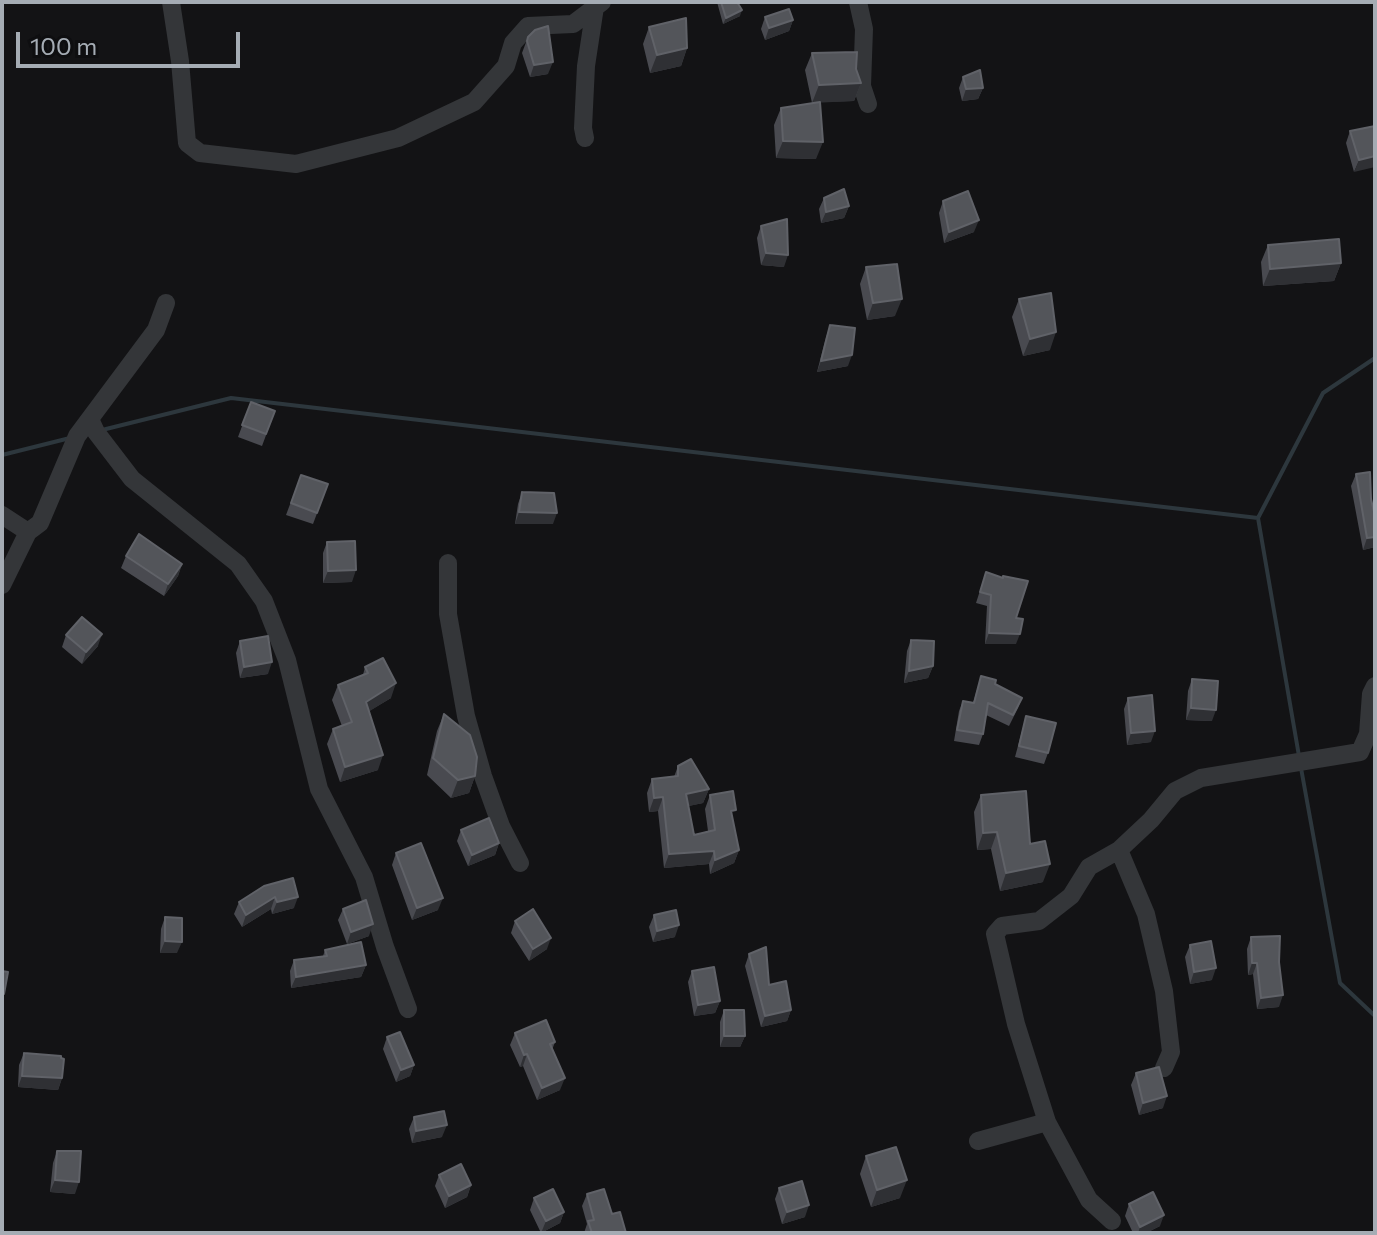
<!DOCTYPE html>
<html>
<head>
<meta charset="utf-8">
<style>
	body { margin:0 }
	#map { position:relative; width:1377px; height:1235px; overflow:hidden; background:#131315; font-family:Commissioner,sans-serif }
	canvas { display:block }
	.frame { position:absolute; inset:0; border:4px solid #a5acb4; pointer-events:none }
	.scale { position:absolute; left:16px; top:32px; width:224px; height:36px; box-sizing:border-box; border:4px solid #a5acb4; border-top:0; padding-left:10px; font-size:24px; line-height:28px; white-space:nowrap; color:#a5acb4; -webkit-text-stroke:6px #0e0e10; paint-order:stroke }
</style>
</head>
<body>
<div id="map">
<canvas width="1377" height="1235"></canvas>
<div class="frame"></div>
<div class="scale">100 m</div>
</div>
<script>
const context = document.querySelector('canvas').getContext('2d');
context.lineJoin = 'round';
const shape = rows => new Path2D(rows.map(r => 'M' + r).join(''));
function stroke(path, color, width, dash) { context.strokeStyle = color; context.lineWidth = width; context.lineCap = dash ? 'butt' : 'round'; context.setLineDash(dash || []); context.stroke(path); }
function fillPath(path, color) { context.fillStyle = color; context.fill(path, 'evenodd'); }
const stream = shape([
	[102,430,231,398,1258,518,1323,393,1375,358],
	[2,455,70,438],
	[1258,518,1299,756],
	[1301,768,1340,983,1375,1016]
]);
const minor = shape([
	[171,2,180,61,187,143,200,153,296,164,398,138,474,102,506,66,513,43,528,26,573,24,602,2],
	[858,2,864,29,862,86,868,104],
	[585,138,583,128,586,66,595,7],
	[90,419,96,432,132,479,238,564,264,601,287,660,319,789,364,877,385,947,408,1009],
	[2,515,28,532,2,585],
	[28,532,40,523,77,436,156,330,166,303],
	[448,563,448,614,466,716,483,776,501,826,520,863],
	[1119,850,1146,914,1164,991,1171,1052,1164,1068],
	[1047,1122,1089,1200,1112,1221],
	[978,1141,1047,1122,1016,1024,995,934,1002,926,1039,921,1071,896,1089,867,1119,850,1151,820,1175,791,1201,778,1360,752,1368,734,1371,694,1375,686]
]);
const wall = shape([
	[717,2,737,2,740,16,723,24],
	[765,17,793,20,789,31,765,40,761,29],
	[649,27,687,48,681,66,650,73,643,44],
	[528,37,548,74,530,77,522,53],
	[812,53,856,69,861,83,854,101,820,102,816,159,776,158,774,125,781,108,812,103,805,70],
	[963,77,983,88,978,99,962,101,959,88],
	[1375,126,1354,172,1346,143,1350,131],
	[824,198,849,206,844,218,821,223,819,209],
	[943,201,974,232,944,243,939,213],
	[761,226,784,267,761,265,757,238],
	[1268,245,1341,263,1334,281,1263,286,1261,262],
	[866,267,895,316,867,320,860,284],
	[1019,299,1050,350,1023,356,1012,317],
	[830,325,848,366,817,372,826,337],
	[251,402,275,411,262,446,238,437],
	[1356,474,1371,499,1375,547,1363,550,1351,486],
	[301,475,328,484,313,524,286,515],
	[522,492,553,524,515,524,518,504],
	[327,542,352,582,323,583,323,553],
	[126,556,182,564,178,576,164,596,121,568],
	[986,572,1016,618,1016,644,985,644,987,606,976,603],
	[66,635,98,646,82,664,62,647],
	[911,640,933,666,928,678,904,683,907,651],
	[240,641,268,674,240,678,236,653],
	[365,667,391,698,369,711,378,770,340,782,327,744,333,729,342,726,332,700,338,685,363,675],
	[981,676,1022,698,1018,708,1009,726,986,715,983,734,979,745,954,741,959,711,963,701,973,703],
	[1192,679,1212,721,1186,720,1188,691],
	[1128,698,1151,742,1127,745,1124,709],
	[444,714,475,776,469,793,451,798,427,775,437,731],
	[1026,716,1048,753,1044,764,1015,757],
	[678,766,709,789,703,803,688,806,694,835,708,831,705,809,710,795,733,819,739,850,734,863,710,874,709,864,664,868,658,811,649,812,647,793,652,779,674,777],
	[981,795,1030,844,1043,882,1000,891,991,849,977,850,974,812],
	[461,830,499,843,495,855,468,866,457,841],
	[396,853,438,910,412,920,392,865],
	[293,878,294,908,272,914,271,909,242,927,234,914,239,902],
	[343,909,369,936,347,944,338,920],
	[654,915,675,937,653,942,649,927],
	[165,917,177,953,160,953,161,929],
	[515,921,547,949,529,961,511,933],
	[1251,937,1279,1007,1257,1009,1253,974,1248,975,1247,949],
	[1190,945,1212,980,1190,984,1185,957],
	[325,950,366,965,361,977,291,988,290,971,294,960,323,956],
	[749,954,769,985,791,1010,787,1021,761,1027,745,966],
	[692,971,720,1001,715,1013,694,1016,688,982],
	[724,1010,745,1036,740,1047,720,1047,720,1022],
	[515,1033,555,1042,552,1050,560,1090,537,1100,523,1066,520,1067,510,1045],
	[387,1037,414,1065,410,1076,396,1082,383,1049],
	[24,1053,62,1078,58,1090,18,1087,19,1065],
	[1136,1073,1163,1108,1139,1115,1131,1085],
	[414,1117,442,1137,412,1143,409,1129],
	[57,1151,75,1194,50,1192,53,1163],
	[866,1156,900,1198,871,1207,860,1174],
	[439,1175,471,1185,467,1197,445,1208,435,1186],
	[779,1188,805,1217,782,1224,775,1199],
	[587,1194,612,1214,626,1233,584,1233,587,1224,582,1206],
	[534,1198,564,1212,560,1223,541,1233,530,1210],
	[1129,1204,1160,1226,1146,1233,1133,1233,1125,1216]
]);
const shadedWall = shape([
	[742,10,740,16,723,24,726,18],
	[793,20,789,31,765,40,769,28],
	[687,48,681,66,650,73,657,55],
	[553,62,548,74,530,77,534,65],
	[861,83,854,101,812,103,819,85],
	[983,88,978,99,962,101,966,89],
	[783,141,823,142,816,159,776,158],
	[1375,156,1375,167,1354,172,1359,160],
	[849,206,844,218,821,223,826,212],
	[979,220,974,232,944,243,949,232],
	[766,253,788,255,784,267,761,265],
	[1341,263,1334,281,1263,286,1270,269],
	[902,299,895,316,867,320,873,303],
	[1056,332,1050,350,1023,356,1030,339],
	[852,355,848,366,817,372,821,361],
	[519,512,557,513,553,524,515,524],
	[1375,537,1375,547,1363,550,1367,538],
	[182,564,178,576,164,596,168,584],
	[356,570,352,582,323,583,328,571],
	[989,633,1020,634,1016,644,985,644],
	[102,634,98,646,82,664,86,652],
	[272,662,268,674,240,678,244,667],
	[933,666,928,678,904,683,909,671],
	[396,683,391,698,360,717,366,702],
	[1191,708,1216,710,1212,721,1186,720],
	[1155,731,1151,742,1127,745,1131,733],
	[383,755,378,770,340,782,345,767],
	[475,776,469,793,451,798,458,780],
	[709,789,703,803,680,808,686,794],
	[663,797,658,811,649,812,654,798],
	[997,832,991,849,977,850,983,833],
	[499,843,495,855,468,866,472,855],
	[739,850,734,863,710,874,715,860],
	[714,851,709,864,664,868,669,854],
	[1050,864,1043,882,1000,891,1006,873],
	[275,897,271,909,242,927,246,915],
	[298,897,294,908,272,914,277,902],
	[443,898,438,910,412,920,417,908],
	[373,924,369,936,347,944,351,932],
	[679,925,675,937,653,942,657,931],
	[551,938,547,949,529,961,533,949],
	[165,941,182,942,177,953,160,953],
	[1252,963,1257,963,1253,974,1248,975],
	[366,965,361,977,291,988,296,977],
	[1216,968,1212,980,1190,984,1194,972],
	[1283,995,1279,1007,1257,1009,1261,998],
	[720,1001,715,1013,694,1016,698,1005],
	[791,1010,787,1021,761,1027,765,1016],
	[724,1036,745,1036,740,1047,720,1047],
	[527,1054,523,1066,520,1067,524,1055],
	[414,1065,410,1076,396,1082,401,1070],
	[22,1076,62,1078,58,1090,18,1087],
	[565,1078,560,1090,537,1100,542,1088],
	[1167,1096,1163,1108,1139,1115,1143,1103],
	[447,1125,442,1137,412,1143,416,1131],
	[55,1180,79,1182,75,1194,50,1192],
	[907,1180,900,1198,871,1207,877,1190],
	[471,1185,467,1197,445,1208,449,1196],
	[809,1205,805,1217,782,1224,787,1212],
	[564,1212,560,1223,541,1233,546,1221],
	[1164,1215,1160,1226,1146,1233,1138,1233,1140,1227]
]);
const building = shape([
	[721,2,737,2,742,10,726,18,721,2],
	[789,9,793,20,769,28,765,17,789,9],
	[686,18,687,48,657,55,649,27,686,18],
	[548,26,553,62,534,65,527,41,528,37,535,30,548,26],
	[857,52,856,69,861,83,819,85,812,53,857,52],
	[980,70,983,88,966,89,963,77,980,70],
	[820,102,823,142,783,141,781,108,820,102],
	[1375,126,1375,156,1359,160,1350,131,1375,126],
	[844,189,849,206,826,212,824,198,844,189],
	[968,191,979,220,949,232,943,201,968,191],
	[787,219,788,255,766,253,761,226,787,219],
	[1339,239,1341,263,1270,269,1268,245,1339,239],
	[897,264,902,299,873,303,866,267,897,264],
	[1051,293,1056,332,1030,339,1019,299,1051,293],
	[830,325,855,328,852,355,821,361,830,325],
	[251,402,275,411,266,434,242,425,251,402],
	[1370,472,1371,499,1375,516,1375,537,1367,538,1356,474,1370,472],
	[301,475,328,484,317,513,291,503,301,475],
	[522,492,554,493,557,513,519,512,522,492],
	[139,534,182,564,168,584,126,556,139,534],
	[355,541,356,570,328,571,327,542,355,541],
	[986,572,1003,578,1003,576,1028,581,1016,618,1023,619,1020,634,989,633,991,595,980,592,986,572],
	[82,617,102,634,86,652,66,635,82,617],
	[268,636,272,662,244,667,240,641,268,636],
	[911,640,934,641,933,666,909,671,911,640],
	[383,658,396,683,366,702,383,755,345,767,333,729,352,722,338,685,368,673,365,667,383,658],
	[981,676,996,680,995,684,1022,698,1013,715,988,703,983,734,957,730,963,701,974,703,981,676],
	[1192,679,1218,681,1216,710,1191,708,1192,679],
	[1152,695,1155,731,1131,733,1128,698,1152,695],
	[444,714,470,735,477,757,475,776,458,780,433,758,444,714],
	[1026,716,1056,723,1048,753,1019,746,1026,716],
	[691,759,709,789,686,794,694,835,715,830,710,795,733,791,736,810,731,811,739,850,715,860,714,851,669,854,663,797,654,798,652,779,678,776,678,766,691,759],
	[1026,791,1030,844,1045,841,1050,864,1006,873,997,832,983,833,981,795,1026,791],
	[489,818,499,843,472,855,461,830,489,818],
	[421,843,443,898,417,908,396,853,421,843],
	[293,878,298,897,277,902,275,897,246,915,239,902,264,886,293,878],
	[366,900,373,924,351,932,343,909,366,900],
	[533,909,551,938,533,949,515,921,533,909],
	[676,910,679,925,657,931,654,915,676,910],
	[165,917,182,918,182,942,165,941,165,917],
	[1280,936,1279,962,1283,995,1261,998,1257,963,1252,963,1251,937,1280,936],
	[1211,941,1216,968,1194,972,1190,945,1211,941],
	[361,942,366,965,296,977,294,960,327,956,325,950,361,942],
	[766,947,769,985,786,981,791,1010,765,1016,749,954,766,947],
	[714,967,720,1001,698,1005,692,971,714,967],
	[2,971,8,972,4,994,2,994,2,971],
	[724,1010,744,1010,745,1036,724,1036,724,1010],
	[546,1020,555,1042,550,1044,565,1078,542,1088,527,1054,524,1055,515,1033,546,1020],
	[400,1032,414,1065,401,1070,387,1037,400,1032],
	[24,1053,61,1056,61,1058,64,1059,62,1078,22,1076,24,1053],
	[1159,1067,1167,1096,1143,1103,1136,1073,1159,1067],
	[444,1111,447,1125,416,1131,414,1117,444,1111],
	[896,1147,907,1180,877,1190,866,1156,896,1147],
	[57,1151,81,1151,79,1182,55,1180,57,1151],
	[461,1164,471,1185,449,1196,439,1175,461,1164],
	[802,1181,809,1205,787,1212,779,1188,802,1181],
	[553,1189,564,1212,546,1221,534,1198,553,1189],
	[604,1189,612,1214,620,1212,626,1233,592,1233,588,1221,594,1220,587,1194,604,1189],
	[1153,1192,1164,1215,1140,1227,1129,1204,1153,1192]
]);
stroke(stream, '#2d373d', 4);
stroke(minor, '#343639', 18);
fillPath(wall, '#494a50');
fillPath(shadedWall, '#2f3034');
fillPath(building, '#53555a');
stroke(building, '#606268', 2);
</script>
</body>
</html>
